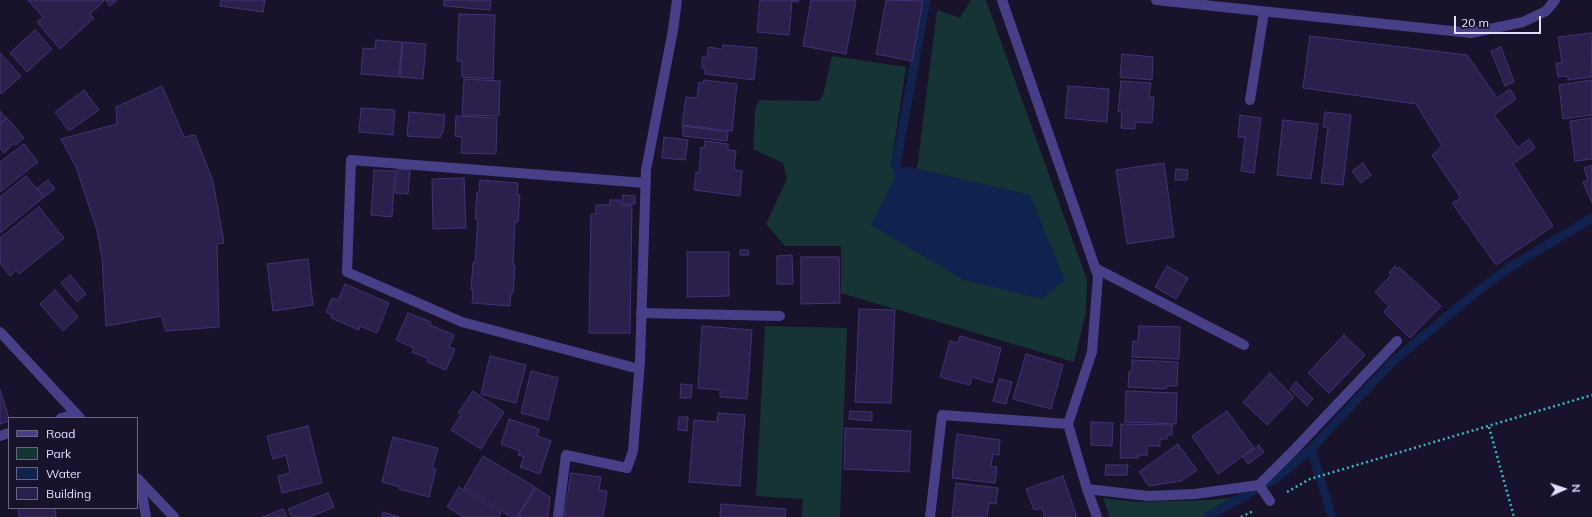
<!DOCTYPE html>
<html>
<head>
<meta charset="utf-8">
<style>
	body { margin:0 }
	#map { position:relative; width:1592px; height:517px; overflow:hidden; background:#18122b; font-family:Mulish,sans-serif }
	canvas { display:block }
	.legend { position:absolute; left:8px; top:417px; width:130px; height:92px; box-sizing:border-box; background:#18122b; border:1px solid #69647f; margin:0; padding:5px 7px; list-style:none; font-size:12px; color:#e3defe }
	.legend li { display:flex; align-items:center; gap:8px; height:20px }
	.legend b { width:20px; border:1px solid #69647f }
	.north { position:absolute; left:1544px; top:469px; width:40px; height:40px; -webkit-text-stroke:3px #18122b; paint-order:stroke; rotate:87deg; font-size:11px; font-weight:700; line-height:16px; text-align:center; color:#e3defe }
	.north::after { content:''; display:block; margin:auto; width:14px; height:18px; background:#e3defe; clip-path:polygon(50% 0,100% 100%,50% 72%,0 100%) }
	.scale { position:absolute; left:1454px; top:16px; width:87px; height:18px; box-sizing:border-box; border:2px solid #e3defe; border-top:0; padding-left:5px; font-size:12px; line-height:14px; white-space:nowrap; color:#e3defe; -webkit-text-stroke:3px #18122b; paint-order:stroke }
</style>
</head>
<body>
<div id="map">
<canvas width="1592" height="517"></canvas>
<ul class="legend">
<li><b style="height:5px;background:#474088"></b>Road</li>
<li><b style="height:11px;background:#163435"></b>Park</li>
<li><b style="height:11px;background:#10224d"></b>Water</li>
<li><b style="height:11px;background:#2b1f4b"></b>Building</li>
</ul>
<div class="north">N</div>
<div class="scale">20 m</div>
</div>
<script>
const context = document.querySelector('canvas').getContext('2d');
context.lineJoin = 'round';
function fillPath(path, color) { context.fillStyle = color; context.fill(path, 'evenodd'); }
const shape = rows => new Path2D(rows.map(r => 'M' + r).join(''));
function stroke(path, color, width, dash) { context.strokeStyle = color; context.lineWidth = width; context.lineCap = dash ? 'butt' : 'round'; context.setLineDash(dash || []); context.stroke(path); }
const green = shape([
	[971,0,986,0,1087,280,1086,312,1074,362,841,293,841,246,785,246,766,224,787,179,783,163,753,149,755,110,759,100,819,101,823,95,832,56,906,67,891,166,898,172,871,225,1030,195,917,169,937,10,960,18],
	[765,326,847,328,840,517,802,517,803,499,756,496],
	[1253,495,1211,517,1110,517,1103,498,1135,502,1212,500]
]);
const water = shape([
	[905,166,1030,195,1065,280,1042,299,964,280,871,225,898,172]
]);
const stream = shape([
	[898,172,896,165,926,0],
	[1311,449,1332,517],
	[1207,517,1276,478,1311,449,1391,363,1474,294,1510,267,1592,218]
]);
const building = shape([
	[28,0,103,0,104,1,90,14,94,18,60,49,37,22,43,17,28,0],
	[105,0,117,0,110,6,105,0],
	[221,0,265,0,263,12,220,6,221,0],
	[444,0,491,0,490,10,444,6,444,0],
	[760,0,799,0,798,2,792,1,789,35,757,32,760,0],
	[811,0,856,0,846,54,803,46,811,0],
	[886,0,923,1,912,61,876,54,886,0],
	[459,14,495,15,493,79,462,77,462,61,457,61,459,14],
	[35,30,52,49,27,72,10,53,35,30],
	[1591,33,1592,77,1568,80,1568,76,1558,77,1556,63,1562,63,1558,37,1591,33],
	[1310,36,1467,55,1497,98,1510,89,1516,99,1494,115,1518,148,1529,139,1535,148,1513,164,1553,226,1496,265,1452,203,1461,198,1432,155,1442,146,1416,104,1303,88,1310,36],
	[376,40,402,42,399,77,361,74,363,48,375,49,376,40],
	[403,42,426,44,423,79,400,77,403,42],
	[723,45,757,48,754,80,705,74,705,68,702,68,702,57,707,57,708,47,722,49,723,45],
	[1501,47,1514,82,1505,86,1491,51,1501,47],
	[0,53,21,76,1,94,0,93,0,53],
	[1122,54,1153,57,1152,80,1120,77,1122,54],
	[464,79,500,81,499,116,462,115,464,79],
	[704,80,737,84,732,131,682,125,686,97,697,98,699,82,703,83,704,80],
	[1592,80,1592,115,1563,119,1559,85,1592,80],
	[1121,81,1151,83,1149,97,1154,97,1152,123,1135,122,1135,129,1121,128,1122,112,1118,112,1121,81],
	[162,86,184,137,195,135,213,181,224,243,217,244,219,327,166,331,161,316,106,326,102,258,97,230,76,167,61,139,117,124,116,107,162,86],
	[1068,86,1109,89,1107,122,1065,118,1068,86],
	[84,90,99,110,69,131,55,112,84,90],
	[361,108,395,110,393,135,359,132,361,108],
	[0,111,6,118,0,124,0,111],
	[409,112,445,115,443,133,441,133,440,138,407,136,409,112],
	[1325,112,1351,115,1343,185,1321,183,1328,128,1323,127,1325,112],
	[1240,115,1261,118,1254,173,1241,171,1245,137,1238,137,1240,115],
	[456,116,497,118,496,154,461,153,462,137,455,136,456,116],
	[7,118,24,138,16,145,14,143,4,153,0,148,0,124,7,118],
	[1592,118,1592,159,1575,161,1570,121,1592,118],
	[1283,120,1318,124,1311,179,1277,175,1283,120],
	[683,126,728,132,727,141,683,136,683,126],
	[664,137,688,140,685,160,662,158,664,137],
	[705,141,728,144,728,150,736,151,734,170,742,171,740,196,694,190,696,172,699,173,701,147,704,148,705,141],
	[24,144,38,162,0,192,0,162,24,144],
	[1164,163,1174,237,1127,244,1116,170,1164,163],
	[1363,163,1371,175,1361,183,1352,171,1363,163],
	[1592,165,1592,203,1583,182,1588,180,1584,168,1592,165],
	[397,169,410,170,408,194,395,193,397,169],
	[1176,169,1188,170,1187,180,1175,180,1176,169],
	[374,170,395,171,392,217,371,215,374,170],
	[26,176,44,197,0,233,0,197,26,176],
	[464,178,466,228,433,229,432,179,464,178],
	[48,180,55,189,44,197,37,188,48,180],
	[480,180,518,183,517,195,520,195,518,222,515,222,513,265,515,266,513,293,511,292,510,306,472,303,473,290,471,290,473,263,475,263,478,219,475,219,477,192,479,192,480,180],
	[623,195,635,196,635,204,622,204,623,195],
	[610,200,620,200,621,205,632,206,630,333,589,333,591,214,596,214,596,205,610,205,610,200],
	[39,207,64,238,19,274,16,270,10,276,0,263,0,238,39,207],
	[740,250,748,250,749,255,740,255,740,250],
	[687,252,729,252,729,296,687,297,687,252],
	[792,255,793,284,777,284,777,256,792,255],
	[801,257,839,257,840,303,801,304,801,257],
	[308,259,313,305,273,311,267,264,308,259],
	[1167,266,1188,278,1176,299,1155,287,1167,266],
	[1395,266,1397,269,1399,267,1441,306,1410,338,1384,312,1389,306,1375,292,1391,275,1389,273,1395,266],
	[70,275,86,294,77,302,61,283,70,275],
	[345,284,389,303,377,333,360,326,359,330,331,318,332,315,326,312,332,298,338,300,345,284],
	[55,290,78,317,63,331,40,304,55,290],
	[859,309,895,310,891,403,855,402,859,309],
	[408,313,431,322,430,325,454,335,449,347,455,349,446,370,427,362,429,359,412,352,414,348,396,340,408,313],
	[702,326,752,330,747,399,720,397,720,390,698,388,702,326],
	[1139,326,1180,327,1179,359,1132,357,1133,341,1138,342,1139,326],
	[1344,335,1365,355,1329,393,1308,373,1344,335],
	[960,336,1001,348,992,383,972,377,970,385,940,377,950,341,958,343,960,336],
	[1026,354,1063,365,1051,409,1013,399,1026,354],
	[490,356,526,365,516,403,481,394,490,356],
	[1132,360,1178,362,1177,386,1167,386,1166,389,1128,387,1129,371,1132,371,1132,360],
	[531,371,558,378,548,420,521,413,531,371],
	[1270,373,1294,397,1267,425,1243,402,1270,373],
	[999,379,1012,382,1006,404,993,401,999,379],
	[1296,382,1313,399,1307,406,1290,389,1296,382],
	[681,384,692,385,691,398,680,398,681,384],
	[0,390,9,418,9,421,0,424,0,390],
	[473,391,504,412,481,449,451,430,461,415,458,413,473,391],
	[1126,391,1177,393,1176,424,1125,422,1126,391],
	[850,411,872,412,872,421,849,419,850,411],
	[1227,411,1254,448,1218,474,1192,436,1227,411],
	[718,413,745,415,740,486,689,482,694,420,717,422,718,413],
	[679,417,688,417,687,431,678,430,679,417],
	[509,419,539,429,537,436,551,441,540,474,520,467,524,457,518,455,520,451,501,444,509,419],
	[1091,422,1113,423,1112,446,1091,445,1091,422],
	[1121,424,1172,425,1172,435,1167,435,1167,439,1160,439,1160,446,1147,446,1147,455,1138,455,1139,458,1120,458,1121,424],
	[308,426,322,483,282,493,278,476,290,473,286,455,273,459,267,436,308,426],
	[845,428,911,431,909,472,844,469,845,428],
	[957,434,1000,440,999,455,993,454,991,466,997,467,995,483,952,478,957,434],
	[393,437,438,448,432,469,436,469,429,497,399,489,400,487,382,482,393,437],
	[1178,444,1197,470,1181,481,1149,486,1139,472,1178,444],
	[1259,445,1264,452,1248,464,1243,457,1259,445],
	[483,456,535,487,517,517,511,517,464,488,483,456],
	[1106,465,1128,465,1127,475,1105,475,1106,465],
	[571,473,601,477,599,490,607,491,603,517,564,517,571,473],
	[1063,476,1077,517,1045,517,1042,508,1034,510,1026,489,1063,476],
	[956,483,998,488,996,504,989,503,987,517,952,517,956,483],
	[459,487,501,513,499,517,464,517,447,507,459,487],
	[536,488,550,497,548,517,518,517,536,488],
	[328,493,334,507,310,517,292,517,288,509,328,493],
	[721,504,786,509,785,517,720,517,721,504],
	[18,508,55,508,56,517,19,517,18,508],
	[283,509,287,517,262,517,283,509],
	[383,512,399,517,382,517,383,512]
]);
const path = shape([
	[1489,427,1514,517],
	[1287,492,1310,479,1592,395],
	[1241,517,1253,511]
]);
const service = shape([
	[1250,100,1264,12],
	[1095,268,1244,345],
	[641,313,780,316],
	[61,418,76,414],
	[0,436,9,433]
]);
const minor = shape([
	[1002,0,1098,276,1092,352,1068,424,1087,489,1097,517],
	[1156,0,1471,33,1523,22,1546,11,1555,0],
	[639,369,462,322,347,272,351,160,646,183],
	[140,481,146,517],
	[1259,485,1270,501],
	[1087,489,1148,496,1195,494,1259,485,1294,450,1397,341],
	[558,517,566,455,627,468,633,451,640,361,646,170,673,30,677,0],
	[930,517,942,415,1068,424]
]);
const tertiary = shape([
	[0,332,80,418],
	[137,478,174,517]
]);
fillPath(green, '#163435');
fillPath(water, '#10224d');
stroke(stream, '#10224d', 9);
fillPath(building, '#2b1f4b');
stroke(building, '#443276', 1);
stroke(path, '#36b9b9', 2.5, [2, 3]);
stroke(service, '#474088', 10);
stroke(minor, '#474088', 10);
stroke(tertiary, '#474088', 10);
</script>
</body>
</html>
